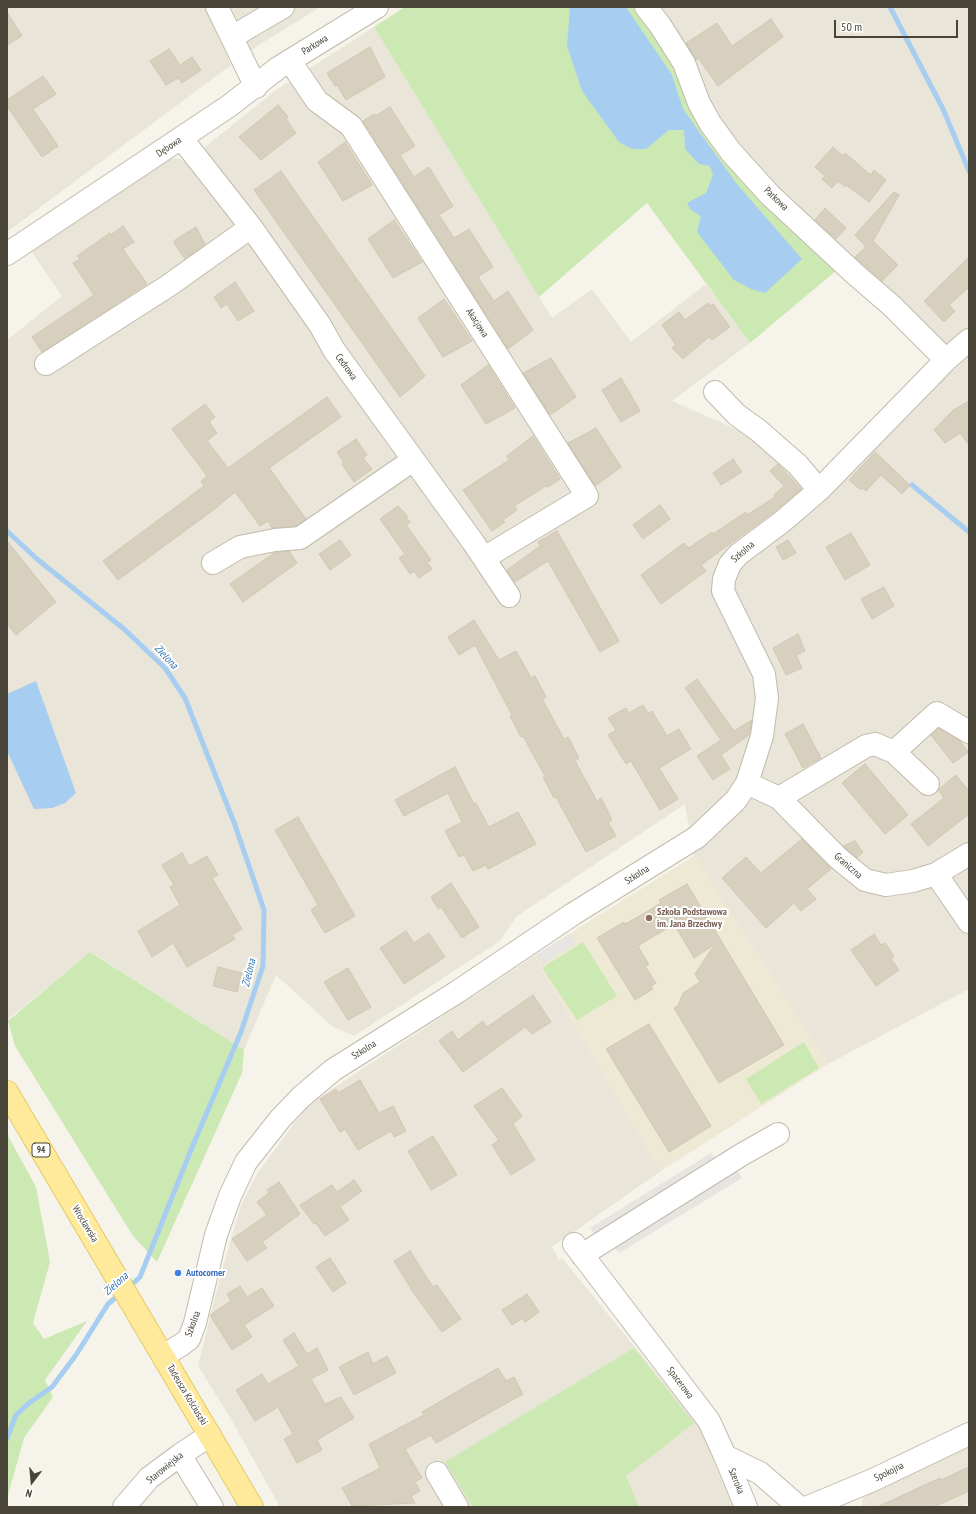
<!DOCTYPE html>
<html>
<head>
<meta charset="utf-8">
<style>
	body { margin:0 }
	#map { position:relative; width:976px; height:1514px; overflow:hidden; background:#f5f3ea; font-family:"PT Sans Narrow",sans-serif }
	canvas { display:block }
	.frame { position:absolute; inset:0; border:8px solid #494438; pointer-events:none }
	.north { position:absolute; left:12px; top:1462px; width:40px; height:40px; -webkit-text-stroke:3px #fff; paint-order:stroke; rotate:196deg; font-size:11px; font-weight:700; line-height:16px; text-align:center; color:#494438 }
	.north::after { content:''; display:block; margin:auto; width:14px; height:18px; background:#494438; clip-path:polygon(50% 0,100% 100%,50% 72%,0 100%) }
	.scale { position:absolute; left:834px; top:20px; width:124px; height:18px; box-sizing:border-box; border:2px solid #494438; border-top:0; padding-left:5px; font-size:12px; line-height:14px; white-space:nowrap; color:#494438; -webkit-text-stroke:3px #fff; paint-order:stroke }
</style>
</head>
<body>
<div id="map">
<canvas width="976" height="1514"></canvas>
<div class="frame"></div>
<div class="north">N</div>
<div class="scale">50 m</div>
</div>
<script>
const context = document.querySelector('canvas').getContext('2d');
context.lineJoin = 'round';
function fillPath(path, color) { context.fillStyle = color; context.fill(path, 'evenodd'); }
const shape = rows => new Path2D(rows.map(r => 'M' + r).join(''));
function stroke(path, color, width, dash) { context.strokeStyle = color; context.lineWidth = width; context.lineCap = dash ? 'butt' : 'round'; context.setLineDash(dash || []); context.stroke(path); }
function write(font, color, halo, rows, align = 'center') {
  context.font = font + ' "PT Sans Narrow",sans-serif'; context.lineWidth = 4; context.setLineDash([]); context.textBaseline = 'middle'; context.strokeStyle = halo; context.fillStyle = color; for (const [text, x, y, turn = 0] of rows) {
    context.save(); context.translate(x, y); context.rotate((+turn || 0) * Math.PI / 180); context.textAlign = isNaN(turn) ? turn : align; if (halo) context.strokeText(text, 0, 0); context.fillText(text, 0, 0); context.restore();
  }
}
const residential = shape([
	[7,7,205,7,231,65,7,232],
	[231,7,320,7,251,50],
	[661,7,969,7,969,328,947,348,757,170,705,98,684,45],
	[374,27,552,318,592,289,631,342,706,284,750,343,672,401,763,441,823,501,951,372,969,356,969,989,828,1064,694,856,685,804,517,916,500,941,354,1036,332,1026,276,975,244,1050,91,952,7,1020,7,340,62,296,31,251,167,158,189,160,276,90],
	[534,956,661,1171,552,1247,559,1260,562,1258,700,1427,733,1507,280,1507,231,1419,198,1366,222,1270,241,1205,257,1174,308,1105],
	[969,1445,969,1503,961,1507,862,1507,863,1494]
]);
const education = shape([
	[694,856,828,1064,661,1171,534,956]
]);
const green = shape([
	[405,7,635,7,681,78,694,119,741,181,837,270,750,343,647,203,539,297,374,27],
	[583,942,617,996,577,1020,542,968],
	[90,952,244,1050,242,1073,157,1262,133,1236,15,1046,8,1021],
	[804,1042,819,1068,761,1104,746,1079],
	[7,1134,36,1187,50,1262,33,1323,44,1339,87,1321,45,1380,53,1397,24,1438,7,1499],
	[634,1348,694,1423,626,1476,639,1507,473,1507,445,1462]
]);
const parking = shape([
	[570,934,576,943,542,965,535,955],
	[711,1153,718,1163,596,1238,590,1228],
	[736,1168,742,1178,619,1253,612,1244]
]);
const water = shape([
	[570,7,626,7,672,75,683,109,736,183,802,259,765,293,751,289,734,280,697,232,701,216,691,210,687,203,706,193,713,175,710,166,699,164,685,149,684,130,669,130,646,149,632,149,619,142,582,91,567,46],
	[36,681,76,793,65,803,52,808,34,809,7,751,7,694]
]);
const stream = shape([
	[890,7,943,109,969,171],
	[912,485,969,532],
	[7,531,37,559,124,629,165,668,185,698,235,825,264,910,263,966,241,1032,191,1150,140,1277,128,1288],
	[7,1438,16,1415,29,1403,52,1387,76,1355,108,1304,120,1294]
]);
const building = shape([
	[7,12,22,36,7,45,7,12],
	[771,19,783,37,718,86,699,59,696,60,686,43,717,23,732,46,771,19],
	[370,47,385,77,346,100,337,85,335,86,327,73,370,47],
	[169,49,180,65,192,57,201,70,182,83,178,78,166,85,150,61,169,49],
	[43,76,56,94,33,109,58,146,42,157,7,106,7,100,43,76],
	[278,105,288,117,286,119,296,133,261,160,239,137,278,105],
	[390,107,415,146,400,155,414,177,429,167,453,206,439,215,454,238,469,229,493,267,479,276,479,279,494,301,508,291,533,330,508,349,363,121,374,114,375,116,390,107],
	[345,142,372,185,343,201,318,162,345,142],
	[833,147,843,156,845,153,871,175,874,170,886,180,869,202,846,185,845,187,838,181,832,188,822,179,825,176,815,167,833,147],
	[281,171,425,376,400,397,254,190,281,171],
	[894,192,899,195,873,241,898,265,882,281,855,257,866,247,855,235,894,192],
	[825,208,846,228,836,239,815,220,825,208],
	[394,220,422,262,393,278,368,239,394,220],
	[123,226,134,242,123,249,147,284,42,352,32,337,94,295,73,263,80,259,77,256,110,233,111,235,123,226],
	[196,227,205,244,185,259,174,243,175,240,196,227],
	[969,257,969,287,949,305,955,311,944,322,924,301,969,257],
	[235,282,254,311,238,321,227,304,221,308,214,297,235,282],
	[444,299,472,341,443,357,418,318,444,299],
	[708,303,710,306,713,304,730,327,712,340,709,337,683,359,672,348,676,345,662,325,679,312,685,320,708,303],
	[551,358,576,397,550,415,523,373,551,358],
	[488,365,515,408,486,424,461,385,488,365],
	[621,378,640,411,621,422,602,390,621,378],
	[327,397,341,417,269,468,306,519,296,526,272,528,268,521,260,526,235,492,216,508,118,580,103,561,204,486,201,481,207,476,172,429,205,404,215,417,209,422,217,433,207,441,228,468,327,397],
	[969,401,969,445,960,433,945,443,934,430,953,410,969,401],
	[596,428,621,467,595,486,568,443,596,428],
	[533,436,560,479,548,487,546,486,514,506,517,510,503,520,505,522,492,531,463,490,509,460,507,456,533,436],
	[356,439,367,455,363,458,372,469,354,482,342,464,344,463,337,452,356,439],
	[875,452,910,485,902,494,881,475,866,491,863,488,861,490,849,480,875,452],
	[733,459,742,472,721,485,713,473,733,459],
	[778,464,801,489,775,511,701,565,706,571,661,604,641,575,684,543,689,548,712,532,713,534,746,512,747,515,775,497,774,495,784,486,770,471,778,464],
	[660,505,670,519,643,539,633,525,660,505],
	[398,506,407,515,407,518,410,522,406,525,431,560,427,562,432,569,419,578,414,571,410,574,399,558,405,554,380,519,398,506],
	[557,531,619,641,600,652,548,561,515,582,507,570,540,546,538,542,557,531],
	[851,533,870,565,845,580,826,547,851,533],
	[340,540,351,555,330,570,319,554,340,540],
	[788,540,796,553,783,560,776,547,788,540],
	[7,541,56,602,16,635,7,624,7,541],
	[289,551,297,563,243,602,230,584,274,553,289,551],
	[884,587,894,606,872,619,861,599,884,587],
	[474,620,499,660,516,651,531,678,535,676,546,697,542,699,564,739,568,737,579,758,575,761,597,801,601,798,612,820,608,822,616,836,586,852,556,797,554,798,543,777,545,776,523,736,521,737,510,716,512,715,475,645,459,655,448,637,474,620],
	[798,634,805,651,796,655,802,668,786,675,773,648,798,634],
	[697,679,734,731,752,720,749,735,721,755,730,769,713,780,697,756,721,740,685,688,697,679],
	[643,705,648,713,652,711,667,736,679,729,691,749,659,768,678,799,660,810,631,761,626,764,608,735,616,730,608,718,626,708,629,713,643,705],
	[803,724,821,758,803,768,785,734,803,724],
	[939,728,959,740,968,752,953,763,931,735,939,728],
	[865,764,908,815,885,834,842,783,865,764],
	[455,767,474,804,476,803,489,827,518,812,536,844,488,869,486,865,473,871,464,855,459,857,445,831,462,822,448,793,404,816,395,800,455,767],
	[956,775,969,791,969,814,928,846,911,824,944,798,938,790,956,775],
	[298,817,355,916,325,933,311,910,318,905,275,830,298,817],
	[802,839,831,869,807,889,816,899,801,911,794,903,766,928,722,878,746,857,761,873,802,839],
	[855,841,863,852,857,858,843,846,855,841],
	[182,853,189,866,207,856,218,875,212,878,242,929,232,935,235,939,187,967,173,943,152,957,138,931,180,905,170,887,174,885,162,865,182,853],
	[451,883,479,927,462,938,441,907,438,909,431,897,451,883],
	[687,884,784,1045,719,1083,674,1008,678,1006,683,993,700,982,695,974,715,944,694,958,674,924,638,946,649,965,645,966,656,983,651,986,653,989,635,1000,597,938,624,922,625,924,643,914,661,903,659,900,687,884],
	[406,931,414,943,429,933,445,957,404,984,380,948,406,931],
	[874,934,881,945,885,943,894,956,891,959,899,970,876,986,851,950,874,934],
	[218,967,242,973,237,992,213,986,218,967],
	[348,968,371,1007,348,1020,324,982,348,968],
	[533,995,551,1022,532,1034,525,1027,463,1072,439,1041,452,1031,458,1040,483,1021,487,1027,533,995],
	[649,1024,711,1126,669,1152,606,1049,649,1024],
	[360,1080,379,1113,393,1106,406,1131,394,1137,391,1131,358,1150,345,1129,340,1132,320,1099,336,1089,338,1093,360,1080],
	[502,1088,522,1116,513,1124,535,1160,511,1175,492,1145,499,1140,474,1106,502,1088],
	[433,1136,457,1175,431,1190,408,1151,433,1136],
	[354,1180,362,1191,340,1207,349,1220,325,1236,316,1223,314,1224,300,1205,332,1185,337,1192,354,1180],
	[279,1182,300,1214,262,1242,267,1248,247,1261,232,1239,267,1215,257,1202,269,1193,267,1190,279,1182],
	[410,1251,433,1287,437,1285,461,1319,442,1332,413,1292,394,1261,410,1251],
	[330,1258,346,1283,333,1292,316,1267,330,1258],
	[240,1286,247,1297,262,1288,274,1306,244,1325,252,1337,232,1350,210,1315,231,1301,227,1294,240,1286],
	[527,1294,539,1312,525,1322,523,1318,512,1325,502,1310,527,1294],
	[294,1333,307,1354,317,1348,328,1370,311,1379,325,1404,341,1397,354,1418,317,1440,322,1450,297,1463,284,1439,293,1434,278,1407,255,1421,236,1390,262,1374,268,1384,299,1366,283,1340,294,1333],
	[368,1352,373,1364,387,1356,396,1373,354,1395,339,1367,368,1352],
	[498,1368,506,1381,514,1377,523,1394,436,1443,431,1435,405,1449,422,1478,415,1482,420,1491,411,1496,415,1503,352,1506,342,1488,380,1468,369,1444,424,1415,422,1412,498,1368],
	[969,1467,969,1491,934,1507,877,1507,940,1478,941,1480,969,1467]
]);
const minor = shape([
	[217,7,256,87],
	[646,7,660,25,684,63,699,103,710,123,731,152,770,195,856,275,892,306,946,360],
	[232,37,283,7],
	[290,61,317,101,351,126,587,496,484,558],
	[182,139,251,227,320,325,334,350,473,542,509,596],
	[7,254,229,106,278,68,377,7],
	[46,364,168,286,251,227],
	[715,392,737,415,758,430,798,465,819,490],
	[213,563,240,547,275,540,300,538,413,460],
	[894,752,937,713,969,732],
	[747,783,779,798,838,858,865,880,886,885,913,881,936,874,969,854],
	[779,798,866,746,875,744,894,752,928,784],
	[936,874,969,922],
	[574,1244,709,1421,725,1456,760,1473,799,1507],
	[582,1255,741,1155,778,1134],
	[163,1356,181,1345,189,1339,195,1323,216,1235,230,1196,246,1162,280,1119,301,1097,333,1070,457,992,573,914,697,837,736,800,747,783,762,736,767,698,764,674,723,591,724,579,730,564,739,554,783,521,819,490,946,360,969,340],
	[180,1455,212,1507],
	[725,1456,746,1507],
	[437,1473,457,1507],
	[124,1507,149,1478,180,1455,210,1435],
	[808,1507,873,1480,969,1434]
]);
const major = shape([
	[7,1092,252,1507]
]);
const markers = [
	[649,918,4,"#8d6e63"],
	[178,1273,4,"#3f7fe0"]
];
const shields = [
	[41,1150,18]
];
const shieldNames = [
	["94",41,1150]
];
const streetNames = [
	["Parkowa",315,45,-32],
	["Dębowa",169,147,-34],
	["Parkowa",776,199,44],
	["Akacjowa",477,323,57],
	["Cedrowa",346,367,54],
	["Szkolna",743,552,-41],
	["Graniczna",848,866,41],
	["Szkolna",637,875,-32],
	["Szkolna",364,1050,-32],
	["Wrocławska",85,1224,59],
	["Szkolna",193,1324,-70],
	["Spacerowa",680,1383,53],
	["Tadeusza Kościuszki",187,1395,59],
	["Starowiejska",165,1468,-39],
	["Spokojna",889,1472,-26],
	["Szeroka",736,1481,68]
];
const educationNames = [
	["Szkoła Podstawowa",657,912],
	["im. Jana Brzechwy",657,924]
];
const shopNames = [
	["Autocorner",186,1273]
];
const waterNames = [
	["Zielona",166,657,47],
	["Zielona",249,973,-76],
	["Zielona",116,1284,-41]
];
fillPath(residential, '#e9e5d8');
fillPath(education, '#eee9d4');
fillPath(green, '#cce9b3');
fillPath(parking, '#e7e5e1');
fillPath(water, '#a7cdf1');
stroke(stream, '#a7cdf1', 5);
fillPath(building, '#d7d0bf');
stroke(building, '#d2c8b2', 1);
stroke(minor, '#c1bbac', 24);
stroke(major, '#e5ca68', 24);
stroke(minor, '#fff', 22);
stroke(major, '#feea9a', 22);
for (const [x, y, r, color] of markers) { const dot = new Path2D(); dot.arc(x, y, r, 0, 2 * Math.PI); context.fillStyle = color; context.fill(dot); stroke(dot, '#fff', 1.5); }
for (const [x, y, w] of shields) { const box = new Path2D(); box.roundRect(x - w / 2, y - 7, w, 14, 3); context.fillStyle = '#fff'; context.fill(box); stroke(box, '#494438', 1); }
write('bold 9px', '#494438', null, shieldNames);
write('10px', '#494438', '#fff', streetNames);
write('bold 10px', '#785e54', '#fff', educationNames, 'left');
write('bold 10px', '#366cbe', '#fff', shopNames, 'left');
write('italic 11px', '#2f72b7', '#fff', waterNames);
</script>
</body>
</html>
